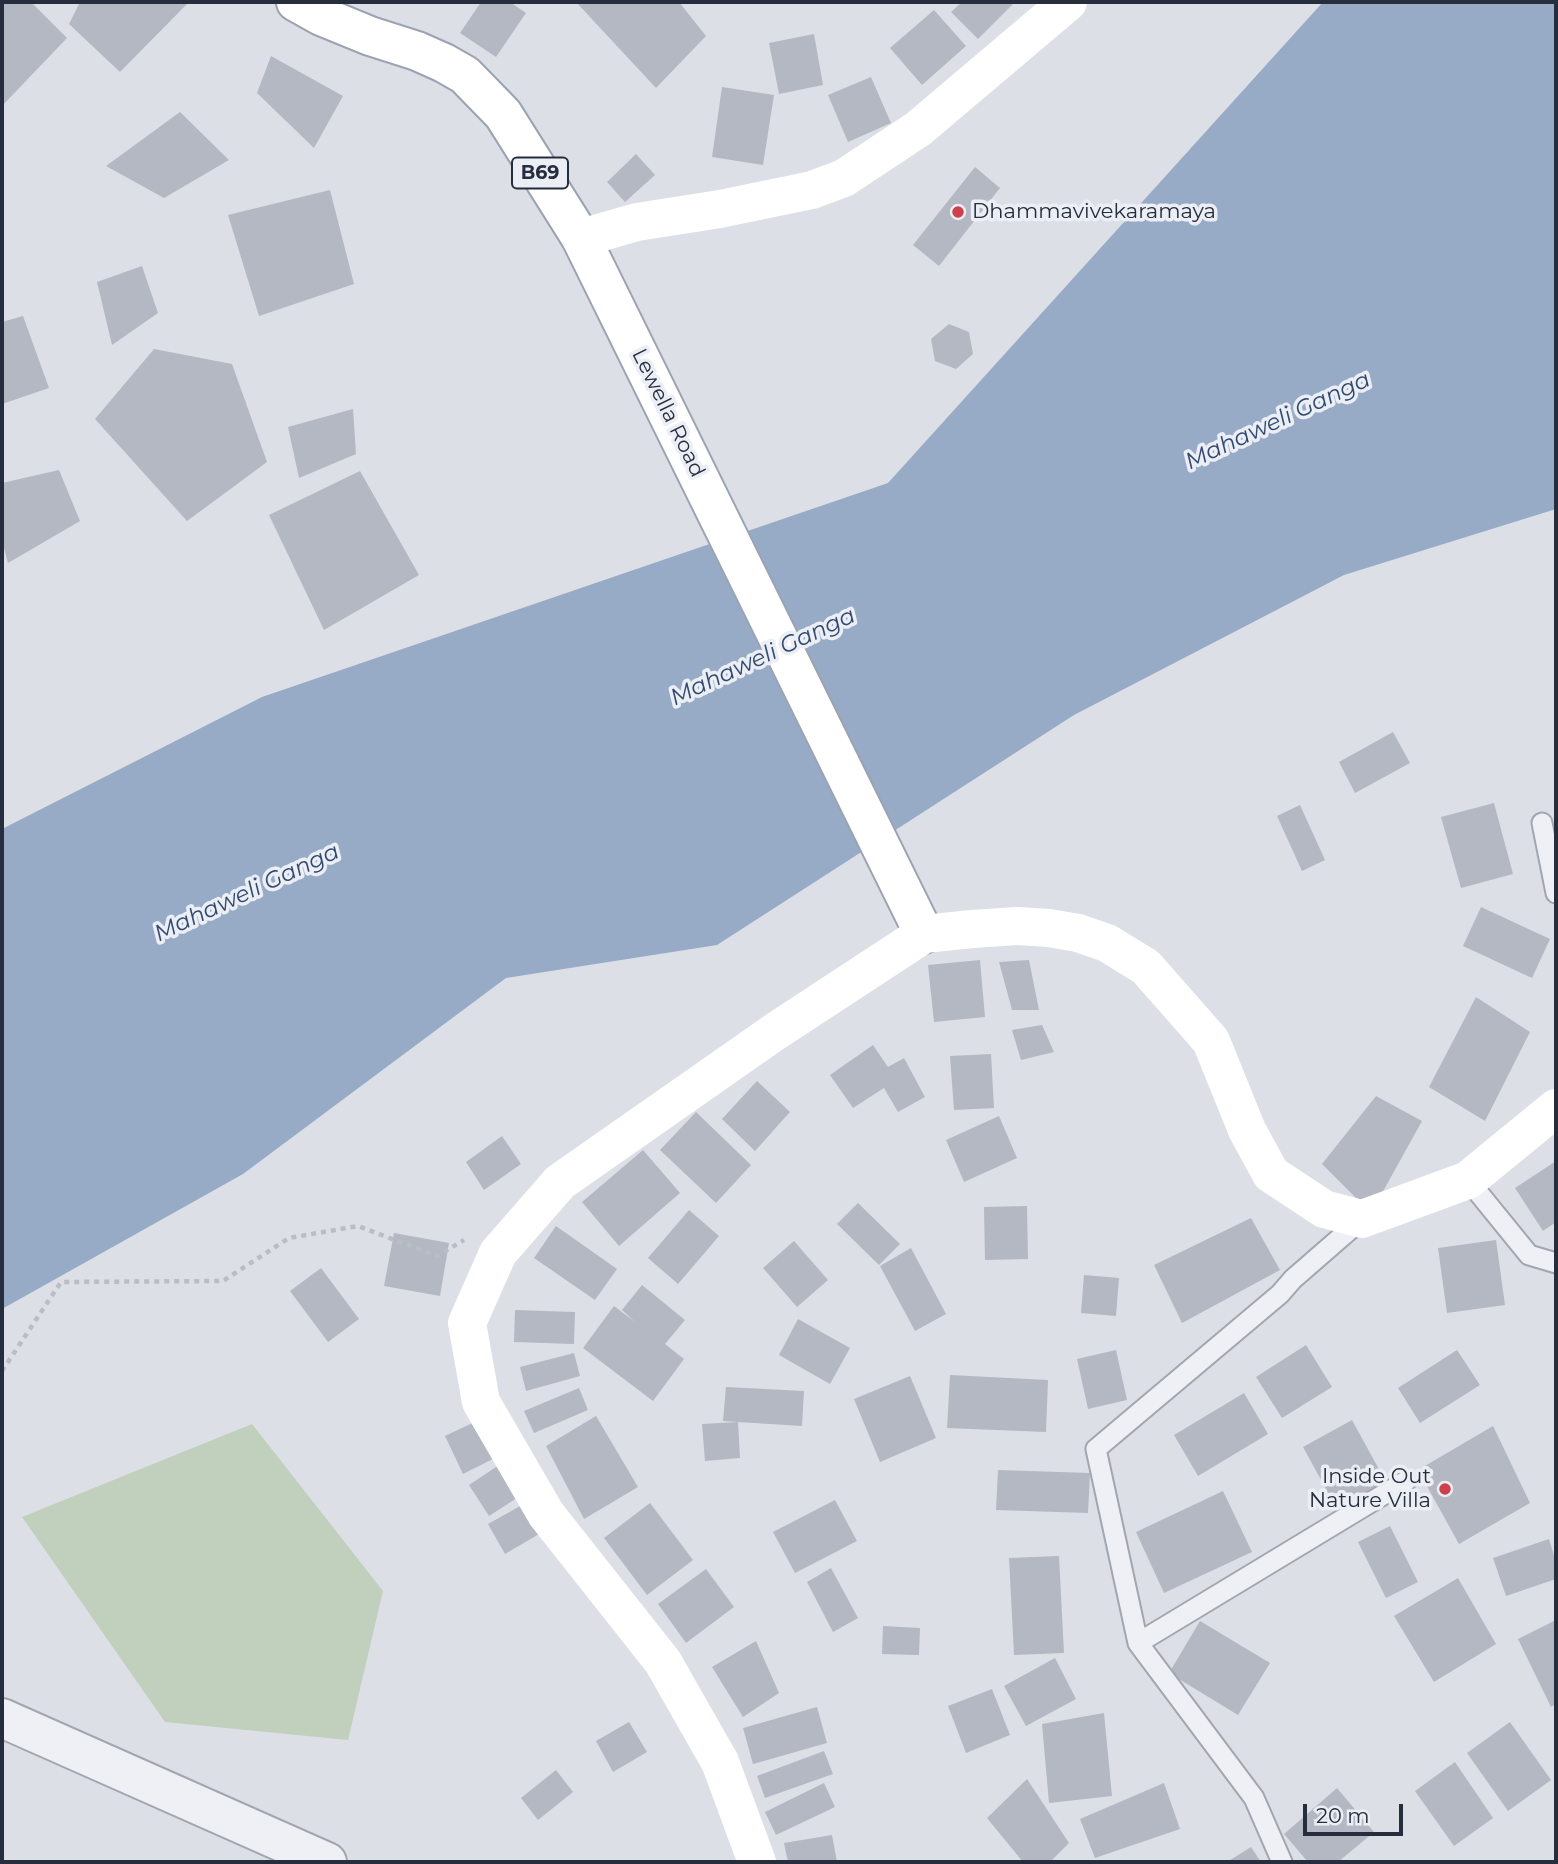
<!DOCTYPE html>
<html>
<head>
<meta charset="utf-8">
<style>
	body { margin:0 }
	#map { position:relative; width:1558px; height:1864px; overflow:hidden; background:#dcdfe6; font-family:Montserrat,sans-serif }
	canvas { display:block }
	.frame { position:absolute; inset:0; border:4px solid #262d3c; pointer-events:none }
	.scale { position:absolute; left:1303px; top:1804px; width:100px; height:32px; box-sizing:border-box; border:4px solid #262d3c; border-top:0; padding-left:9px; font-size:21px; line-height:24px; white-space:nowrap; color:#262d3c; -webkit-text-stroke:5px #ebeef4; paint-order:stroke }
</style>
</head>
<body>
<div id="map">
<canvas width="1558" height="1864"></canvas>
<div class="frame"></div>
<div class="scale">20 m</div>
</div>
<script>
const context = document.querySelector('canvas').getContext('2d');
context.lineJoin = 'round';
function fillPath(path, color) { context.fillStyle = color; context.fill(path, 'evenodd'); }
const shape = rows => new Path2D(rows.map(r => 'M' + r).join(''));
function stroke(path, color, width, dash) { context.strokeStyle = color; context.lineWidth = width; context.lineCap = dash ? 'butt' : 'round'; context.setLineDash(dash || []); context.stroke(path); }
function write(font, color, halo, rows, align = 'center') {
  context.font = font + ' Montserrat,sans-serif'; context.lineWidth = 7; context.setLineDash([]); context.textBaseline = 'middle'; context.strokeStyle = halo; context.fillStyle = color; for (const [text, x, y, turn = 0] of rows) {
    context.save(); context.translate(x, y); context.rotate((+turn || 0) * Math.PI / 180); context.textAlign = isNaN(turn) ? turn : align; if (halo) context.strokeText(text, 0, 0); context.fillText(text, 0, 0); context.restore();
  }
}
const green = shape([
	[252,1424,383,1591,348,1740,165,1722,22,1517]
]);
const water = shape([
	[1323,2,1556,2,1556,509,1344,575,1074,715,717,945,506,978,243,1174,2,1309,2,829,262,697,888,483]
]);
const building = shape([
	[2,2,31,2,67,38,2,106],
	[80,2,189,2,120,72,69,24],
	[481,2,510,2,526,13,496,57,460,33],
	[576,2,679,2,706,36,656,88],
	[962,2,1015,2,978,39,951,12],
	[934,10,966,46,922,85,890,48],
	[814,34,823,85,779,94,769,43],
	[271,56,343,96,314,148,257,93],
	[871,77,891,123,848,142,828,95],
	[722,87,774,95,763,165,712,157],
	[180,112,229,160,164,198,106,166],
	[636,154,655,175,625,202,607,182],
	[975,167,1000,188,939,266,913,245],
	[330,190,354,284,259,316,228,215],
	[142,266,158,313,112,345,97,282],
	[23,316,49,388,2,404,2,322],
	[949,324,969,332,973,354,956,369,935,361,931,339],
	[154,349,232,364,267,462,187,521,95,419],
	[353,409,356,454,299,478,288,427],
	[59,470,80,521,8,563,2,540,2,483],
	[360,471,419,575,324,630,269,515],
	[1393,732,1410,763,1355,793,1339,762],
	[1494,803,1513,874,1461,888,1441,817],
	[1300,805,1325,860,1302,871,1277,816],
	[1481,907,1550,939,1532,978,1463,946],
	[980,960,985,1017,934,1022,928,965],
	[1029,960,1039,1010,1012,1010,999,962],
	[1476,997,1530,1032,1485,1121,1429,1087],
	[1042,1025,1054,1052,1021,1060,1012,1030],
	[873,1045,888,1067,904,1058,925,1097,898,1112,884,1088,853,1108,830,1075],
	[991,1054,994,1108,954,1110,950,1056],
	[757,1081,790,1112,755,1151,722,1119],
	[1376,1096,1422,1121,1371,1213,1322,1164],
	[696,1112,751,1165,716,1203,660,1150],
	[999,1116,1017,1158,964,1182,946,1140],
	[502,1136,521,1164,484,1190,466,1162],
	[643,1150,680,1193,619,1246,582,1202],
	[1556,1161,1556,1222,1543,1231,1515,1188],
	[858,1203,900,1244,879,1265,837,1224],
	[1027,1206,1028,1259,985,1260,984,1207],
	[689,1210,719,1236,678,1284,648,1258],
	[1251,1218,1280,1270,1182,1323,1154,1265],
	[556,1226,617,1269,595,1300,534,1258],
	[394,1233,449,1243,440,1296,384,1286],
	[1496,1240,1505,1305,1447,1313,1438,1248],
	[794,1241,828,1280,797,1307,763,1268],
	[911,1248,946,1314,915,1331,880,1266],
	[321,1268,359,1319,328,1342,290,1291],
	[1084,1275,1119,1278,1116,1316,1081,1313],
	[642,1285,685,1320,665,1344,684,1359,653,1401,583,1348,614,1306,635,1322,622,1310],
	[515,1310,575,1312,574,1344,514,1342],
	[798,1319,850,1348,830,1384,779,1355],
	[1306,1345,1332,1387,1282,1418,1256,1377],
	[1116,1350,1127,1400,1088,1409,1077,1359],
	[1457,1350,1480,1385,1420,1423,1398,1388],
	[574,1353,580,1376,526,1391,520,1367],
	[950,1375,1048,1380,1046,1432,947,1428],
	[910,1376,936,1438,880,1462,854,1399],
	[726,1387,804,1391,802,1426,738,1422,740,1458,705,1461,702,1424,738,1422,723,1421],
	[579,1388,588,1410,534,1433,524,1411],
	[1244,1393,1268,1434,1198,1476,1174,1435],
	[596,1416,638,1487,584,1519,546,1446],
	[481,1419,499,1456,463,1474,445,1436],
	[1352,1420,1386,1482,1337,1509,1303,1447],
	[1493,1426,1530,1503,1459,1544,1418,1470],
	[499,1465,520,1496,489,1516,469,1485],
	[998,1470,1090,1473,1088,1513,996,1510],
	[1223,1491,1252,1552,1164,1593,1136,1532],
	[835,1500,857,1541,795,1573,773,1532],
	[650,1503,693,1560,647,1595,604,1538],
	[522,1505,539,1534,505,1554,488,1524],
	[1390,1526,1418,1582,1386,1598,1358,1542],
	[1549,1539,1556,1562,1556,1579,1506,1596,1493,1558],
	[1059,1556,1064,1653,1014,1655,1009,1558],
	[831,1568,858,1618,833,1632,807,1582],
	[706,1569,734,1607,686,1643,658,1604],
	[1458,1578,1496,1644,1434,1682,1394,1616],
	[1556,1620,1556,1704,1551,1707,1518,1639],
	[1200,1621,1270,1663,1238,1715,1169,1673],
	[883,1626,920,1628,919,1655,882,1654],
	[756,1641,779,1693,743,1717,712,1667],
	[1055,1658,1076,1699,1026,1726,1004,1686],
	[992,1689,1010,1735,966,1753,948,1706],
	[817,1707,827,1743,753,1764,743,1728],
	[1104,1713,1112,1796,1049,1803,1042,1724],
	[629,1722,647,1752,613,1772,596,1741],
	[1510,1722,1551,1780,1508,1811,1467,1753],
	[824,1751,833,1774,765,1798,757,1776],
	[1455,1762,1493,1818,1454,1846,1415,1791],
	[556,1770,573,1792,538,1820,521,1798],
	[1027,1779,1069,1843,1050,1862,1023,1862,987,1818],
	[824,1783,835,1807,776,1835,765,1812],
	[1164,1783,1180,1829,1095,1858,1080,1819],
	[1337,1788,1374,1832,1338,1862,1308,1862,1284,1834],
	[832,1835,837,1862,788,1862,784,1843],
	[1251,1847,1261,1862,1227,1862]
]);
const path = shape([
	[2,1371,61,1282,223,1281,289,1238,358,1226,437,1256,464,1240]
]);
const lane = shape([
	[1542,823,1556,893],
	[1468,1180,1529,1255,1556,1263],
	[1138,1643,1406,1481],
	[1282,1862,1254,1798,1138,1643,1096,1449,1280,1294,1293,1279,1362,1219]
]);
const street = shape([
	[2,1718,327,1862]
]);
const secondary = shape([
	[581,238,637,222,720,209,812,190,844,178,918,129,1068,2],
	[757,1862,720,1762,663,1662,546,1514,481,1402,467,1323,498,1253,560,1182,776,1031,924,934,972,929,1017,926,1049,928,1078,933,1107,943,1146,967,1211,1041,1247,1130,1271,1174,1324,1209,1362,1219,1468,1180,1556,1108]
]);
const primary = shape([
	[296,2,321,16,370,36,417,51,444,63,465,75,503,114,581,238,924,934]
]);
const markers = [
	[958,212,7,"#cd404c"],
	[1445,1489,7,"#cd404c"]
];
const shields = [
	[540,173,56]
];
const shieldNames = [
	["B69",540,173]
];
const poiNames = [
	["Dhammavivekaramaya",972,212],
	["Inside Out",1431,1477,"right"],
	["Nature Villa",1431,1501,"right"]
];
const streetNames = [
	["Lewella Road",668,413,64]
];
const waterNames = [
	["Mahaweli Ganga",1278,421,-25],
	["Mahaweli Ganga",763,657,-25],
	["Mahaweli Ganga",247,893,-25]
];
fillPath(green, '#c1d0bd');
fillPath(water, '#97abc7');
fillPath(building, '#b3b8c3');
stroke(lane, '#a2a6b0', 23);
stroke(street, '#a2a6b0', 42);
stroke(primary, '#9ba3b2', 42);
stroke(path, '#bbbdc5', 4.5, [5, 5]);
stroke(lane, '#eff0f5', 19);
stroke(street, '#eff0f5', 38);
stroke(secondary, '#fff', 38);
stroke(primary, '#fff', 38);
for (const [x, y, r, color] of markers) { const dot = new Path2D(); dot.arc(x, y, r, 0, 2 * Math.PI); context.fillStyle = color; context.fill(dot); stroke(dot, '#ebeef4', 2.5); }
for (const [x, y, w] of shields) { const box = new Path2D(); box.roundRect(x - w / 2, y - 15.5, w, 31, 5); context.fillStyle = '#ebeef4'; context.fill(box); stroke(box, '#262d3c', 2); }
write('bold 19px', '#262d3c', null, shieldNames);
write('21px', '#262d3c', '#ebeef4', poiNames, 'left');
write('21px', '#262d3c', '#ebeef4', streetNames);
write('italic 23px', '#314970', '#ebeef4', waterNames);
</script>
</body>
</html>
